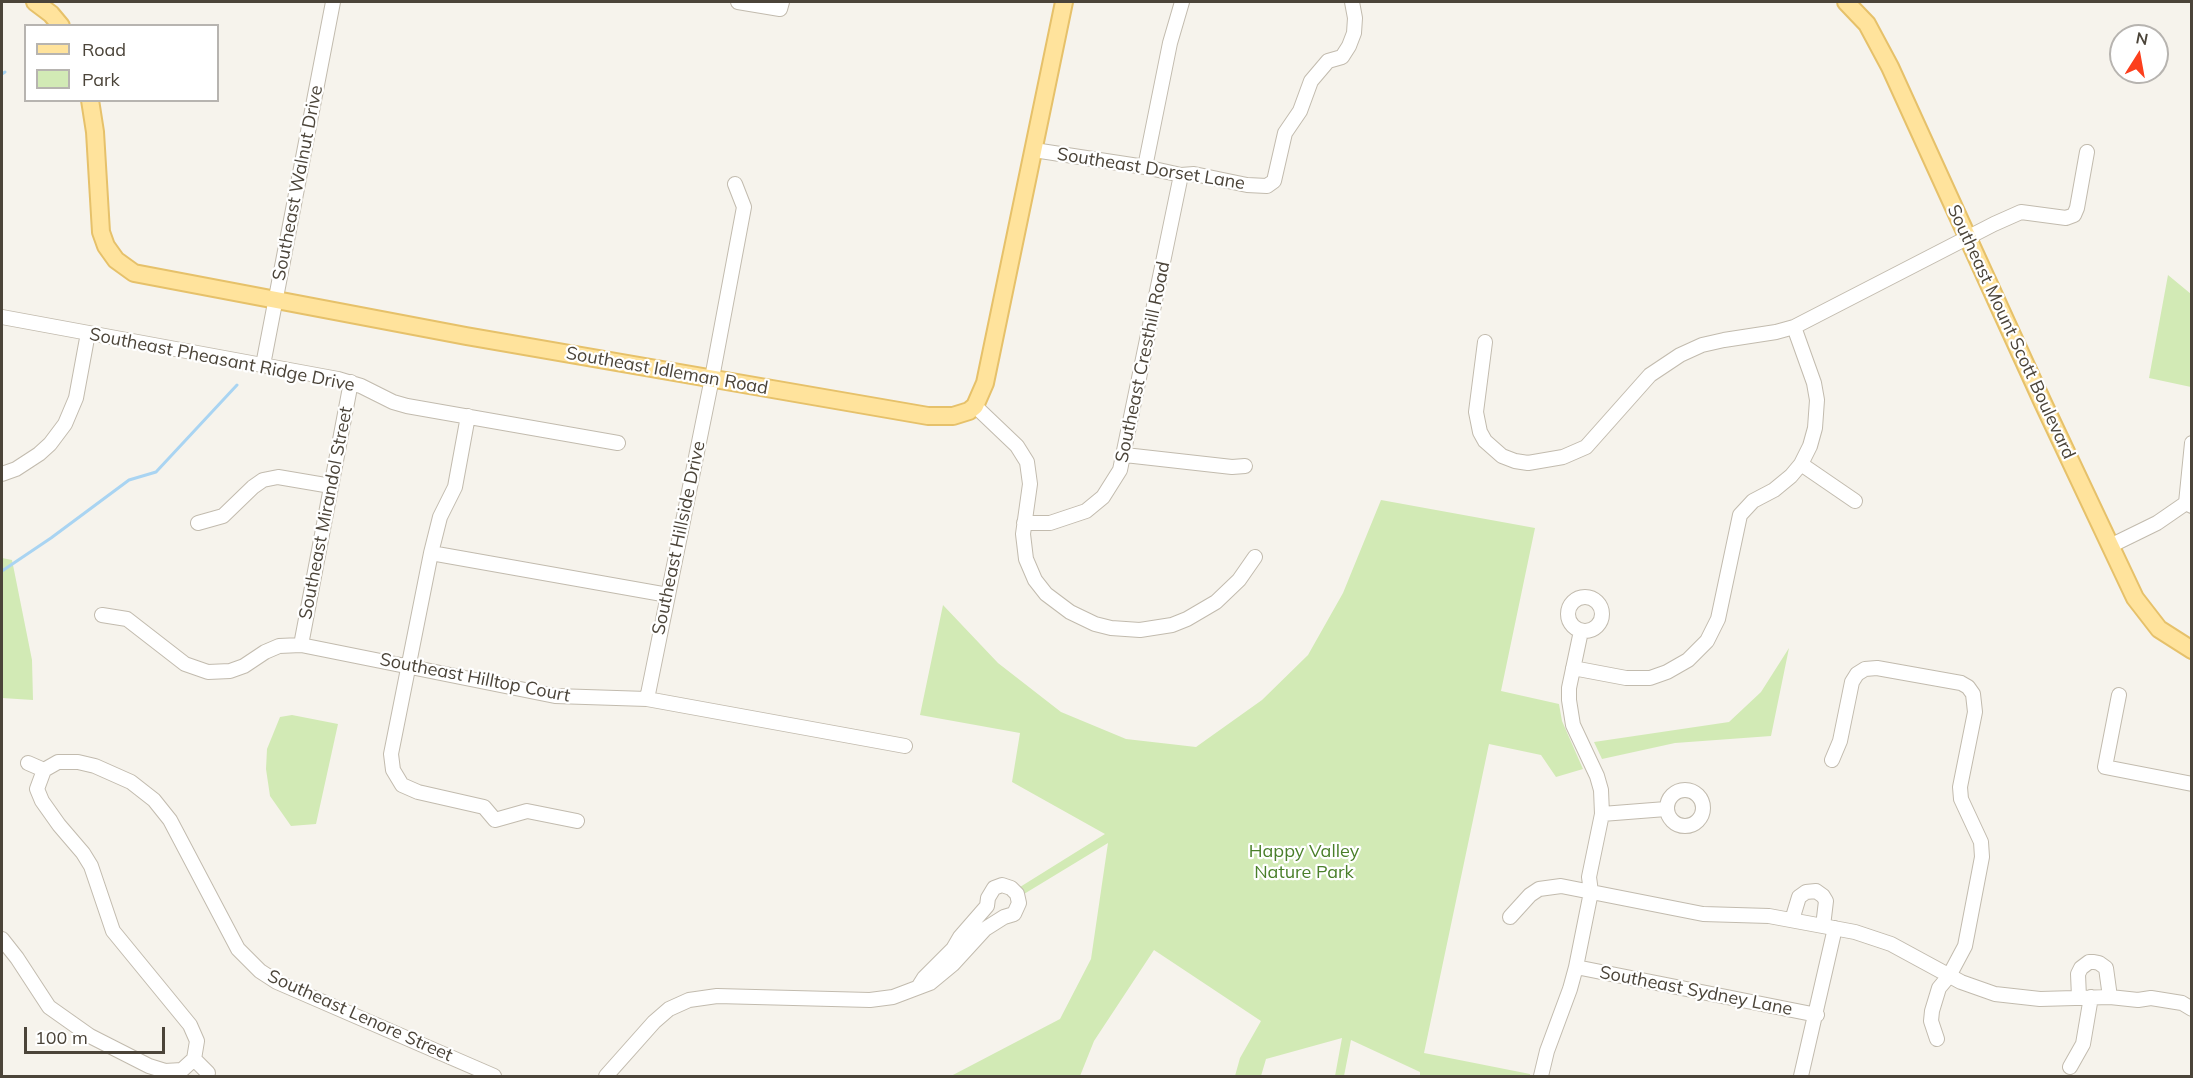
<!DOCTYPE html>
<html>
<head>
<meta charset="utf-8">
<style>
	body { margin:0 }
	#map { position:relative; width:2193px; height:1078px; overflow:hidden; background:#f6f3ec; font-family:Mulish,sans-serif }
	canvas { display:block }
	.frame { position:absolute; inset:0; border:3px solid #4b4439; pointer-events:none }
	.legend { position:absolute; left:24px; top:24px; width:195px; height:78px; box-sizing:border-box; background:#fff; border:2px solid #b7b4b0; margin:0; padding:8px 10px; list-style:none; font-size:18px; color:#4b4439 }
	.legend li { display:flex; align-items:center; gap:12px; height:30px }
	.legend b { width:30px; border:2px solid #b7b4b0 }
	.north { position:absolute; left:2109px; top:24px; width:60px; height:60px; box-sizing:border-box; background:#fff; border:2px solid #b7b4b0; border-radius:50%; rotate:11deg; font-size:16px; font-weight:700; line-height:24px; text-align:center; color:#4b4439 }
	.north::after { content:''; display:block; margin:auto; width:21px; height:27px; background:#fc3f1d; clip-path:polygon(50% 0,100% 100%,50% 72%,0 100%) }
	.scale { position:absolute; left:24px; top:1027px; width:141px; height:27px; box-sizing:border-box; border:3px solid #4b4439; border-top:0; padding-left:8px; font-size:18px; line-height:21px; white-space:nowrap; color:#4b4439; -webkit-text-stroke:4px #fff; paint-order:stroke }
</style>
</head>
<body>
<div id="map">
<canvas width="2193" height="1078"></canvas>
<div class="frame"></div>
<ul class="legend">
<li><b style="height:8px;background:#ffe39c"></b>Road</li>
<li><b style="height:16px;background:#d2eab5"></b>Park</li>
</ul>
<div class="north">N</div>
<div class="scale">100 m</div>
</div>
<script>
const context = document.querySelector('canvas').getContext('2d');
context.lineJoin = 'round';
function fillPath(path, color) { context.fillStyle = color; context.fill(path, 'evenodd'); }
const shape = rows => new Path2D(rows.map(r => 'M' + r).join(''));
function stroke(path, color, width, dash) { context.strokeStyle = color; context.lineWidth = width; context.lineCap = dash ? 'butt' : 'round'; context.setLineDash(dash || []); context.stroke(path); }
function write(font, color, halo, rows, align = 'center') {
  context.font = font + ' Mulish,sans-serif'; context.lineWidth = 4.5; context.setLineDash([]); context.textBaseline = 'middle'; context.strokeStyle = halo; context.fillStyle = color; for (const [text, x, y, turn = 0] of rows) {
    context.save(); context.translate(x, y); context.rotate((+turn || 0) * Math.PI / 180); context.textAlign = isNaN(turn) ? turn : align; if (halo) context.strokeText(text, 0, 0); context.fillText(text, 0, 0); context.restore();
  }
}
const green = shape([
	[2168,275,2191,294,2191,387,2149,378],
	[1381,500,1535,528,1501,691,1559,704,1562,721,1583,769,1556,777,1541,755,1489,744,1424,1053,1530,1074,1530,1076,1420,1076,1420,1072,1351,1040,1344,1076,1335,1076,1342,1038,1266,1059,1261,1076,1235,1076,1240,1058,1261,1021,1154,950,1094,1041,1080,1076,951,1076,1060,1019,1091,959,1108,843,1024,894,1020,887,1105,834,1012,782,1020,733,920,715,943,605,998,663,1061,712,1126,739,1196,747,1262,700,1308,655,1343,593],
	[2,558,12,560,32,660,33,700,2,698],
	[1789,648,1771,736,1675,743,1602,759,1594,742,1729,722,1761,692],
	[292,715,338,724,316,824,291,826,270,796,266,769,267,749,280,717]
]);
const stream = shape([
	[2,74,5,72],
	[2,571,51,538,129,480,156,472,237,385]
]);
const minor = shape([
	[738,2,780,9,782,2],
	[1034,150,1145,167,1181,175,1194,174,1247,185,1267,186,1274,181,1285,133,1300,111,1311,81,1328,61,1342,57,1349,46,1354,33,1355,18,1352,2],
	[1145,167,1170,43,1182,2],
	[2,317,338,379,361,386,393,402,407,406,618,443],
	[1485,342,1476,412,1480,432,1485,441,1502,456,1515,461,1528,463,1563,457,1586,447,1650,375,1680,355,1702,345,1724,340,1776,332,1794,327,1994,224,2021,212,2066,218,2074,215,2077,208,2087,152],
	[263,365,333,2],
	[975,406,1017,446,1027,462,1030,484,1023,534,1026,559,1035,580,1046,594,1070,612,1095,624,1111,628,1140,630,1172,625,1187,619,1216,602,1239,580,1255,557],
	[468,416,455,487,440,517,431,553,393,744,391,754,393,770,402,785,418,792,484,807,495,820,527,811,577,821],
	[1125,455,1232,467,1245,466],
	[1801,464,1855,501],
	[2,474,16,469,39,454,50,444,65,424,76,398,88,333],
	[2186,503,2192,443],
	[198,523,223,516,253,487,263,480,278,477,331,486],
	[1024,523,1050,523,1086,511,1103,497,1120,470,1181,175],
	[2110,546,2157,523,2186,503,2192,506],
	[431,553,668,595],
	'1568 614a17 17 0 1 1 34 0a17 17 0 1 1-34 0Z',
	[102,615,127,619,185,664,208,672,230,671,244,666,265,652,279,646,301,645,555,696,647,699,905,746],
	[301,645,351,382],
	[1573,668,1626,678,1650,678,1667,672,1688,660,1707,641,1718,619,1740,515,1753,501,1774,490,1791,476,1801,464,1810,446,1815,428,1817,400,1814,383,1794,327],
	[2119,695,2105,767,2192,784],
	[647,699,712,378,744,207,735,184],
	[1832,760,1840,741,1852,682,1857,674,1865,669,1877,668,1961,683,1968,687,1973,694,1975,712,1960,787,1961,799,1981,842,1982,857,1965,946,1949,976,1939,988,1932,1011,1931,1021,1937,1039],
	[28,763,44,770],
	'1667 808a18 18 0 1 1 36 0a18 18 0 1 1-36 0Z',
	[1602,814,1666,809],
	[1510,917,1530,895,1539,889,1561,886,1703,914,1769,916,1855,932,1891,944,1961,982,1995,994,2040,999,2110,997,2138,1000,2151,998,2182,1003,2192,1009],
	[1792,920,1799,897,1806,892,1816,891,1823,896,1826,901,1823,926],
	[2,939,17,958,49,1007,90,1036,149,1066,165,1071,182,1070,194,1059,197,1041,190,1025,113,931,91,866,83,853,59,825,42,801,37,789,44,770,58,762,78,762,95,766,131,782,154,800,170,820,238,949,260,971,277,982,494,1076],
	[1576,967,1817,1015],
	[2079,997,2078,974,2081,968,2089,962,2094,962,2099,963,2106,968,2110,997],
	[194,1059,208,1073],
	[2070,1067,2083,1044,2091,997],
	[606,1076,654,1022,669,1009,689,1000,717,996,870,1000,893,997,930,983,953,964,985,929,1004,917,1014,914,1019,903,1017,894,1011,888,1002,885,994,888,988,898,987,906,960,937,953,949,924,978,919,986],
	[1541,1076,1547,1051,1570,989,1576,967,1591,892,1589,877,1602,814,1601,790,1597,776,1573,725,1569,700,1569,688,1581,631],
	[1801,1076,1835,928]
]);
const major = shape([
	[35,2,51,14,61,26],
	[1846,2,1867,24,1890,67,2043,403,2135,598,2159,629,2192,650],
	[90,100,95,132,101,232,106,246,116,260,134,273,466,336,928,416,953,416,969,411,975,406,985,383,1064,2]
]);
const streetNames = [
	["Southeast Dorset Lane",1151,169,9],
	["Southeast Walnut Drive",298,183,-79],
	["Southeast Mount Scott Boulevard",2011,332,65],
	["Southeast Pheasant Ridge Drive",222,360,11],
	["Southeast Cresthill Road",1143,362,-78],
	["Southeast Idleman Road",667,371,10],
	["Southeast Mirandol Street",326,513,-79],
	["Southeast Hillside Drive",679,538,-78],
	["Southeast Hilltop Court",475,678,11],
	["Southeast Sydney Lane",1696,991,11],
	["Southeast Lenore Street",360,1016,24]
];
const parkNames = [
	["Happy Valley",1304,852],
	["Nature Park",1304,873]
];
fillPath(green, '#d2eab5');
stroke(stream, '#a9d4f2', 3);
stroke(minor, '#c2bbae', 16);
stroke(major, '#e6c16a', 20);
stroke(minor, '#fff', 14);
stroke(major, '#ffe39c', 16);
write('18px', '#4b4439', '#fff', streetNames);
write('18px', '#4a7f2a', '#fff', parkNames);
</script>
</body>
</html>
